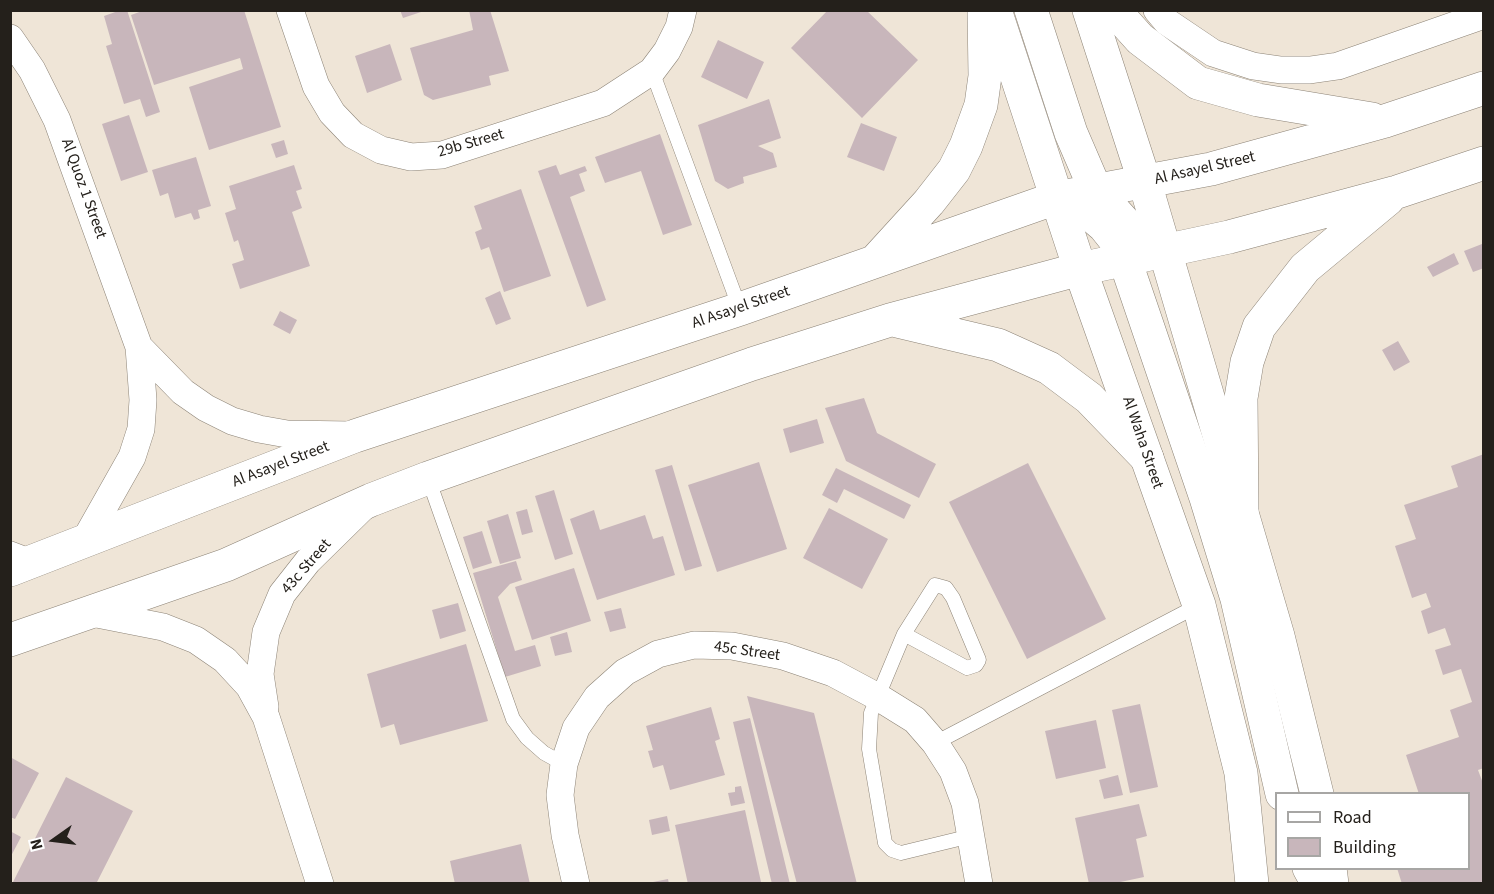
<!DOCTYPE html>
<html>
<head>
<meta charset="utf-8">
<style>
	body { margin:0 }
	#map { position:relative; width:1494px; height:894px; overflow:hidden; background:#efe5d7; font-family:"Source Sans 3",sans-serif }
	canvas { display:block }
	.frame { position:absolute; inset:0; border:12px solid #24201b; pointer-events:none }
	.legend { position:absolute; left:1275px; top:792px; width:195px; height:78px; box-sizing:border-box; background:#fff; border:2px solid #a7a6a4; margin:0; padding:8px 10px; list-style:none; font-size:18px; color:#24201b }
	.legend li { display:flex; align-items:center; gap:12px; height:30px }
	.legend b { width:30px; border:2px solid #a7a6a4 }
	.north { position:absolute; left:24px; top:810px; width:60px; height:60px; -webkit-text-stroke:4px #fff; paint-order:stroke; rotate:256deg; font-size:16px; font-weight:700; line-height:24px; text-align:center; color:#24201b }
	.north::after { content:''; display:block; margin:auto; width:21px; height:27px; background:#24201b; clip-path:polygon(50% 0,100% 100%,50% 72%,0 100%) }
</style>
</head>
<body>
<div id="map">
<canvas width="1494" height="894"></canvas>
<div class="frame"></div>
<ul class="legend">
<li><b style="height:8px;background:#fff"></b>Road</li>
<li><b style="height:16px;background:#c8b6bb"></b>Building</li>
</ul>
<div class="north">N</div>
</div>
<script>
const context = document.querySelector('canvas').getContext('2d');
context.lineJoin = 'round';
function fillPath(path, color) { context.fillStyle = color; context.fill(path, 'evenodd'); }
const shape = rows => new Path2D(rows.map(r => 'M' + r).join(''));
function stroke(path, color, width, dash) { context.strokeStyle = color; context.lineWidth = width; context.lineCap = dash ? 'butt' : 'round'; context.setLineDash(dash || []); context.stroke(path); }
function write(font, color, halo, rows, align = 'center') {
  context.font = font + ' "Source Sans 3",sans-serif'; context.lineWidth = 4.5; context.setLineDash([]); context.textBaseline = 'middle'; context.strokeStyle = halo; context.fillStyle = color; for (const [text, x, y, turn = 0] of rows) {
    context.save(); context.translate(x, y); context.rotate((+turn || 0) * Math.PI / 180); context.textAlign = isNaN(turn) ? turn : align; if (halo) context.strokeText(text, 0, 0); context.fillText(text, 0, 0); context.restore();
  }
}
const building = shape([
	[121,10,127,10,160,112,146,117,140,99,124,104,106,46,112,44,104,16],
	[145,10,244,10,281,127,209,150,189,87,243,69,240,58,154,85,131,15],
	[400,10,424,10,424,11,403,18],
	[469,10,490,10,509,71,489,76,491,85,433,100,424,95,410,48,473,30],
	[828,10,866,10,918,60,862,118,791,48],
	[718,40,764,62,747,99,701,77],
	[390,44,402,80,367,93,355,56],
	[769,99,781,138,758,146,773,153,777,167,743,177,744,183,728,189,715,181,698,125],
	[129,115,148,172,121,181,102,124],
	[861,123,897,137,884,171,847,157],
	[660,134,692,225,663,235,641,171,605,183,595,157],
	[284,140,288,154,276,158,271,144],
	[196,157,211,206,198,210,200,218,194,220,191,213,175,218,168,193,160,196,152,170],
	[294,165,302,189,296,191,302,208,292,212,310,266,240,289,232,264,244,260,238,240,234,242,225,213,236,209,229,186],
	[556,165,560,175,585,166,587,171,579,174,585,191,570,197,606,300,587,307,538,171],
	[521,189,551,276,504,292,489,247,481,250,475,232,482,229,474,206],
	[1482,244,1484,268,1473,272,1464,251],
	[1454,253,1459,264,1433,277,1427,267],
	[500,291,511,319,496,325,485,298],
	[280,311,297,320,290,334,273,325],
	[1398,341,1410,362,1394,371,1382,350],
	[864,398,877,433,936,464,919,498,846,461,825,408],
	[817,419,824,443,790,453,783,429],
	[1484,454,1484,768,1478,770,1484,786,1484,884,1402,884,1397,868,1468,868,1468,794,1419,794,1406,755,1459,737,1450,710,1472,702,1461,669,1443,675,1435,650,1451,645,1445,628,1428,634,1421,611,1431,607,1426,593,1412,598,1395,546,1416,539,1404,505,1458,487,1451,466],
	[759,462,787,549,717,572,688,485],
	[1028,463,1106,619,1027,659,949,502],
	[672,465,702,566,685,571,655,470],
	[836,468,911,505,904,519,844,489,837,503,822,495],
	[554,490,573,554,555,560,535,496],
	[829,508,888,539,862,589,803,558],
	[527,509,533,532,522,535,516,512],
	[594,510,600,530,645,515,653,539,663,536,675,575,597,600,570,519],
	[508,514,521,558,500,564,487,521],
	[482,531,492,563,473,569,463,537],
	[516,561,522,580,510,584,498,597,515,651,535,645,541,666,505,677,473,573],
	[574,568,591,621,532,640,515,587],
	[458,603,466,631,440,639,432,610],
	[621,608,626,628,610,632,604,612],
	[567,632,572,652,555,656,550,637],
	[466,644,488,721,400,745,394,724,381,728,367,674],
	[747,696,814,713,857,884,797,884],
	[1140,704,1158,787,1130,793,1112,710],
	[711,707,720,739,715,741,725,775,670,790,663,765,653,768,648,751,653,750,646,726],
	[750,718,790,884,772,884,733,722],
	[1096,720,1106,768,1056,779,1045,731],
	[10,757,39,773,15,819,10,817],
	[1118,775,1123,795,1104,799,1099,780],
	[66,777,133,811,96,884,12,884],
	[741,786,745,803,731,806,728,793,735,792,735,787],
	[1139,804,1147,836,1136,839,1144,877,1111,884,1089,884,1075,818],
	[745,810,761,882,688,884,675,825],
	[667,816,670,831,652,835,649,820],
	[10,831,21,837,10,858],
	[521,844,530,884,455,884,450,861],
	[668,879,669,884,654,884,653,882]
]);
const service = shape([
	[652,71,740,309],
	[428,478,513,719,527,738,544,753,564,764],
	[10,548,31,556],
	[904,634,967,668,976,665,979,660,953,598,946,588,935,585,904,634,871,713,869,749,885,843,892,850,901,853,971,836],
	[935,743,1199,605]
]);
const minor = shape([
	[290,10,316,86,332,113,353,135,381,150,411,157,442,155,603,103,652,71,667,51,679,27,683,10],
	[1157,10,1167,22,1213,53,1253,66,1281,70,1310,70,1338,66,1484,15],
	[10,38,32,70,57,120,139,347,143,400,141,429,132,457,84,542],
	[139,347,183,392,206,408,232,421,259,429,287,434,350,435],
	[92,613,163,627,196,640,225,660,249,686,266,717,320,884],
	[265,707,260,674,266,632,282,594,308,561,362,508],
	[576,884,565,835,560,795,564,764,576,728,597,697,625,672,658,654,694,645,732,646,783,656,833,673,878,697,915,720,935,743,953,771,965,803,979,884]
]);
const tertiary = shape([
	[995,10,1080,269,1199,605,1241,773,1252,884],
	[1089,10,1145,183,1242,513,1278,636,1317,794],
	[1330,868,1332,884]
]);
const secondary = shape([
	[1031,10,1071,133,1096,191,1125,223,1166,253],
	[1114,10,1140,39,1198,83,1258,100,1372,119],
	[1056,198,1090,214,1104,226,1116,241,1125,260,1206,498,1237,599,1282,794],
	[877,259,929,202,954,170,966,146,981,105,985,76,984,10],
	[897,321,998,345,1049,368,1089,398,1147,458],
	[1242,513,1241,398,1247,362,1259,327,1305,268,1388,199],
	[10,570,355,436,740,309,1056,198,1211,169,1385,121,1484,88],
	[10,640,226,565,371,500,428,478,752,364,890,320,1080,269,1229,237,1397,192,1484,163],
	[1309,868,1318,884]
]);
const streetNames = [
	["29b Street",471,144,-16],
	["Al Asayel Street",1205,169,-13],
	["Al Quoz 1 Street",83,189,70],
	["Al Asayel Street",741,308,-19],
	["Al Waha Street",1142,443,71],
	["Al Asayel Street",281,465,-21],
	["43c Street",307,567,-49],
	["45c Street",747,652,8]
];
fillPath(building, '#c8b6bb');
stroke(service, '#8c8376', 15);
stroke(minor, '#8c8376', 28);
stroke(tertiary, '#8c8376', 34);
stroke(secondary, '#8c8376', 34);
stroke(service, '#fff', 14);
stroke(minor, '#fff', 27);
stroke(tertiary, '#fff', 33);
stroke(secondary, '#fff', 33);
write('16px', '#24201b', '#fff', streetNames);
</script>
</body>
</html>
